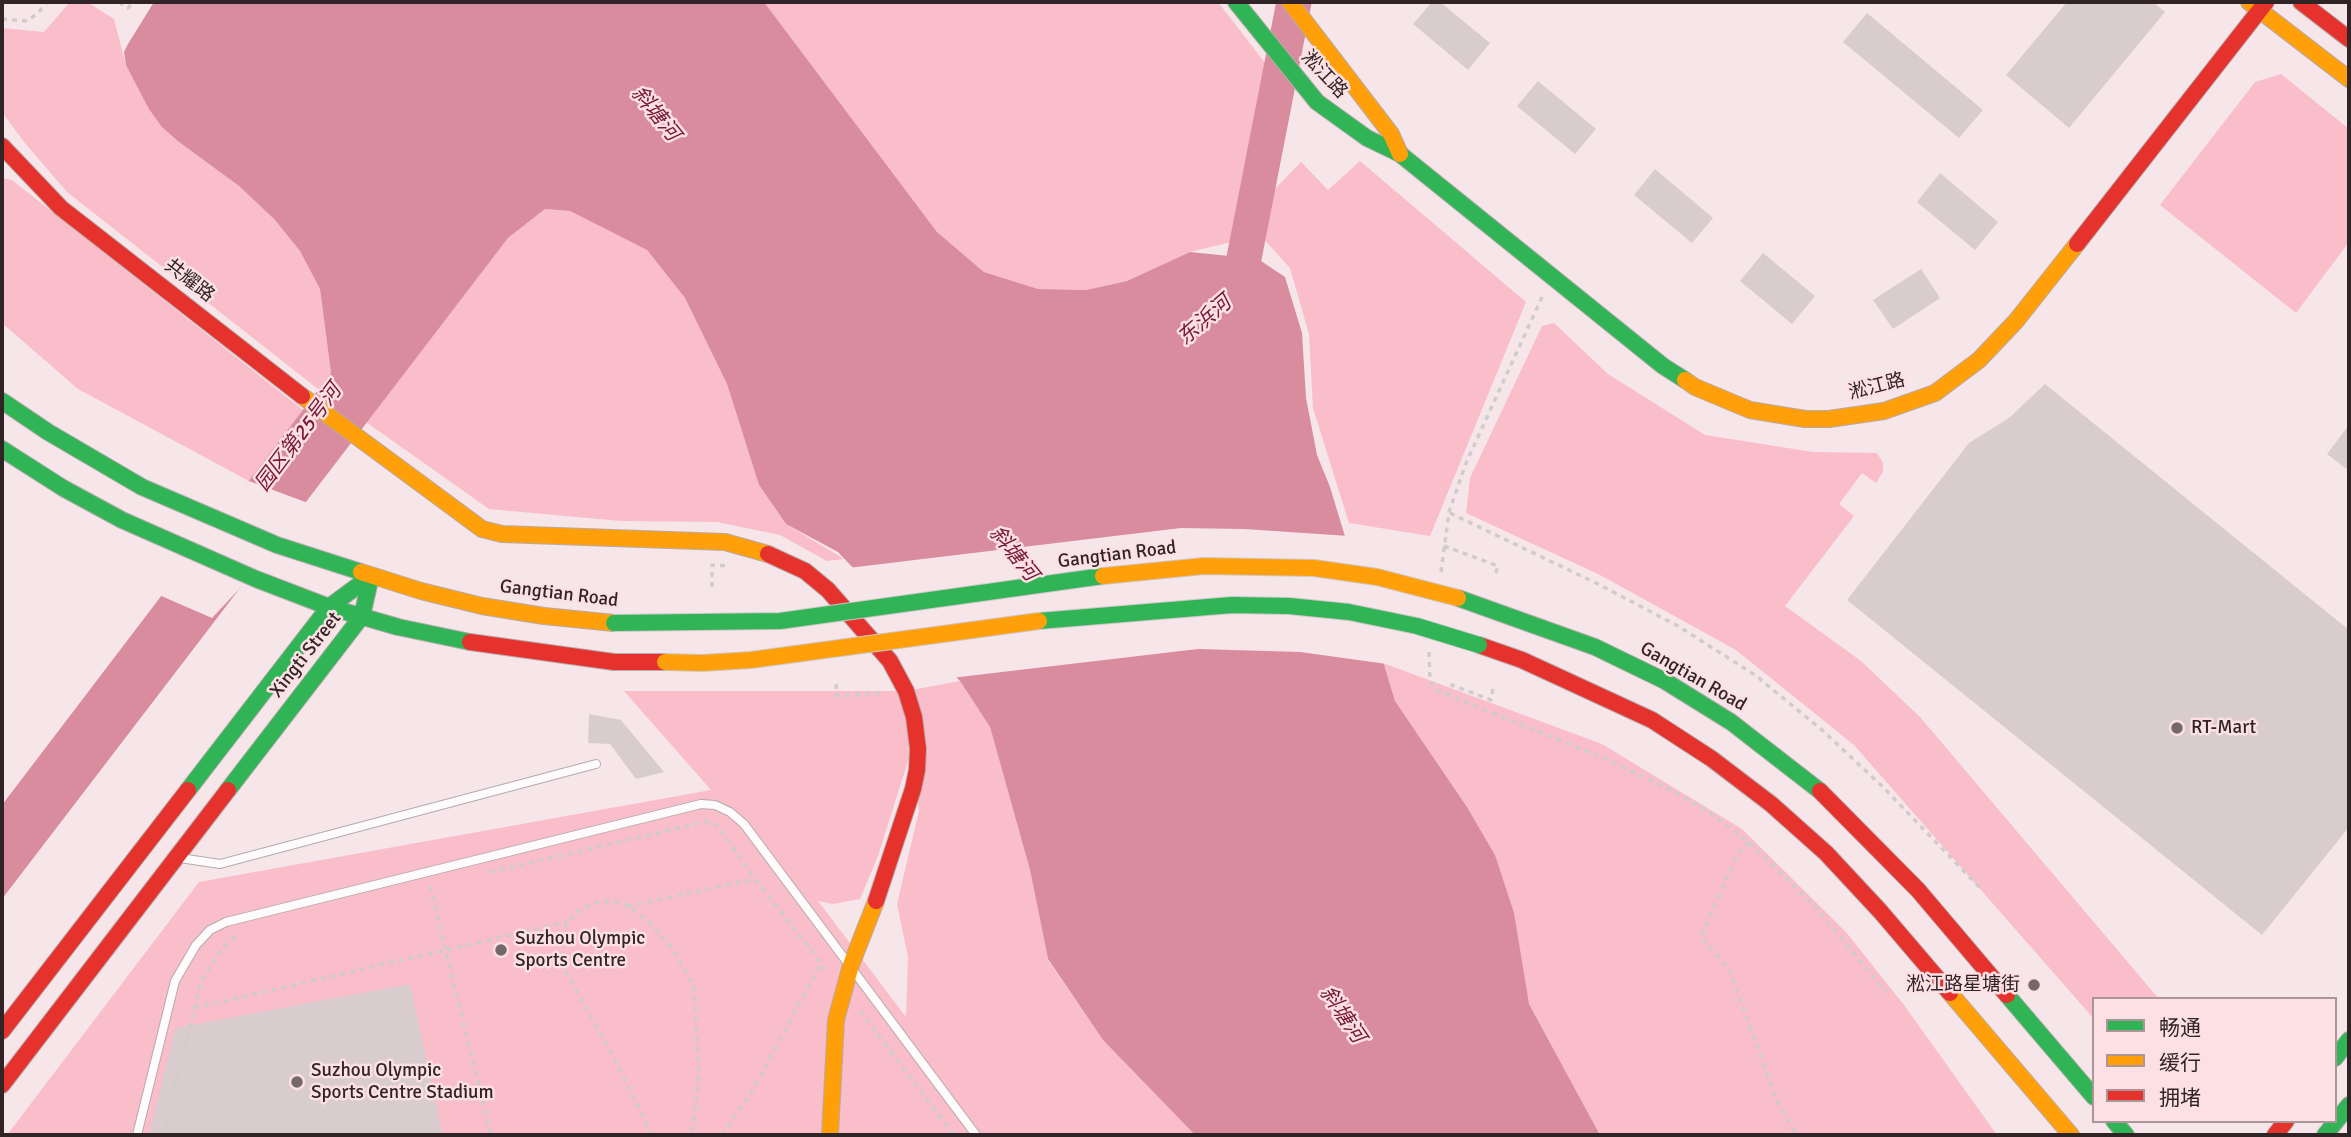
<!DOCTYPE html>
<html>
<head>
<meta charset="utf-8">
<style>
	body { margin:0 }
	#map { position:relative; width:2351px; height:1137px; overflow:hidden; background:#f6e6e9; font-family:Signika,"Noto Sans SC",sans-serif }
	canvas { display:block }
	.frame { position:absolute; inset:0; border:4px solid #302426; pointer-events:none }
	.legend { position:absolute; left:2092px; top:997px; width:245px; height:126px; box-sizing:border-box; background:#fce0e4; border:2px solid #aa9598; margin:0; padding:9px 12px; list-style:none; font-size:21px; color:#302426 }
	.legend li { display:flex; align-items:center; gap:14px; height:35px }
	.legend b { width:35px; border:2px solid #aa9598 }
</style>
</head>
<body>
<div id="map">
<canvas width="2351" height="1137"></canvas>
<div class="frame"></div>
<ul class="legend">
<li><b style="height:9px;background:#30b455"></b>畅通</li>
<li><b style="height:9px;background:#ff9f0a"></b>缓行</li>
<li><b style="height:9px;background:#e5322d"></b>拥堵</li>
</ul>
</div>
<script>
const context = document.querySelector('canvas').getContext('2d');
context.lineJoin = 'round';
function fillPath(path, color) { context.fillStyle = color; context.fill(path, 'evenodd'); }
const shape = rows => new Path2D(rows.map(r => 'M' + r).join(''));
function stroke(path, color, width, dash) { context.strokeStyle = color; context.lineWidth = width; context.lineCap = dash ? 'butt' : 'round'; context.setLineDash(dash || []); context.stroke(path); }
function write(font, color, halo, rows, align = 'center') {
  context.font = font + ' Signika,"Noto Sans SC",sans-serif'; context.lineWidth = 5; context.setLineDash([]); context.textBaseline = 'middle'; context.strokeStyle = halo; context.fillStyle = color; for (const [text, x, y, turn = 0] of rows) {
    context.save(); context.translate(x, y); context.rotate((+turn || 0) * Math.PI / 180); context.textAlign = isNaN(turn) ? turn : align; if (halo) context.strokeText(text, 0, 0); context.fillText(text, 0, 0); context.restore();
  }
}
const green = shape([
	[70,2,87,2,114,19,126,65,179,142,239,186,272,217,300,251,320,289,331,373,318,389,67,192,24,142,2,112,2,28,44,32],
	[764,2,1218,2,1269,68,1231,242,1190,252,1127,281,1086,290,1038,289,984,272,937,232],
	[2281,74,2349,129,2349,242,2296,313,2160,205,2255,82],
	[1360,161,1526,302,1430,536,1349,523,1313,408,1309,334,1290,268,1261,236,1264,200,1301,162,1328,190],
	[2,178,12,180,303,410,249,481,78,389,2,323],
	[545,209,570,211,647,250,685,298,727,384,759,485,786,524,844,559,827,561,780,535,717,522,621,521,489,509,366,422,508,238],
	[1554,323,1608,374,1705,435,1813,452,1877,453,1883,463,1883,472,1876,483,1862,473,1839,504,1854,516,1785,606,1861,661,1920,717,2159,999,2094,999,2094,1019,1854,745,1736,650,1600,575,1466,513,1470,478,1542,326],
	[1383,663,1602,744,1742,829,1846,932,1904,1005,1997,1135,1600,1135,1529,1004,1495,855,1467,807,1395,701],
	[960,681,990,727,1030,870,1048,960,1103,1040,1195,1135,7,1135,199,882,711,790,624,691,906,691],
	[908,708,919,811,897,904,908,957,906,1017,818,901,833,904,860,899,878,856,909,758]
]);
const water = shape([
	[154,2,764,2,937,232,984,272,1038,289,1086,290,1127,281,1190,252,1258,259,1285,277,1302,333,1306,398,1317,455,1330,487,1395,701,1467,807,1495,855,1514,913,1529,1004,1600,1135,1195,1135,1103,1040,1048,959,1030,870,990,727,960,681,838,552,786,524,759,485,727,384,685,298,647,250,570,211,545,209,508,238,2,899,2,805,331,373,320,289,300,251,274,219,239,186,179,142,162,127,149,109,126,65,124,52,128,44]
]);
const pier = shape([
	[249,481,308,503,259,568,212,618,159,595,222,511],
	[1181,528,1244,529,1349,536,1387,664,1300,652,1198,649,951,678,848,568]
]);
const river = shape([
	[1229,301,1237,294,1294,2]
]);
const building = shape([
	[1432,2,1440,2,1490,43,1468,70,1413,24],
	[2067,2,2153,2,2165,12,2069,128,2006,75],
	[1867,13,1983,110,1959,138,1843,42],
	[1538,81,1596,129,1575,154,1517,106],
	[1655,169,1713,218,1692,243,1634,195],
	[1940,173,1998,222,1975,250,1917,202],
	[1763,253,1815,296,1792,324,1740,281],
	[1921,269,1940,298,1893,329,1873,300],
	[2045,384,2349,630,2349,827,2262,935,1847,600,1969,443,2009,418],
	[2349,425,2349,471,2327,454],
	[589,714,621,720,664,772,636,779,610,744,588,743],
	[410,984,443,1135,149,1135,175,1028]
]);
const path = shape([
	[119,2,128,8,133,2],
	[2,19,27,21,38,13,47,2],
	[1450,513,1598,584,1678,626,1755,675,1822,730,1884,788,1982,890],
	[1444,546,1498,566,1495,575],
	[1441,572,1449,512,1466,463,1543,295],
	[712,587,712,565,729,566],
	[1429,652,1430,681,1438,691,1599,756,1659,784,1706,810,1749,842,1819,911,1886,992],
	[836,684,837,696,883,693],
	[1447,696,1452,685,1491,700,1493,688],
	[1749,842,1737,855,1701,937,1729,969,1777,1101,1796,1135],
	[490,872,709,821,717,826,755,879,829,973],
	[430,886,491,1135],
	[628,906,755,879],
	[194,1008,567,922],
	[860,1011,954,1135],
	[163,1135,201,981,223,947,238,934],
	[652,1135,612,1054,563,967,560,952,561,939,567,922,580,910,594,903,610,901,624,904,647,920,673,950,694,987,699,1075,692,1135],
	[722,1135,753,1090,821,963]
]);
const lane = shape([
	[180,858,220,864,596,764],
	[137,1135,175,981,196,945,210,930,226,922,701,804,715,805,730,812,744,824,976,1135]
]);
const fast = shape([
	[1236,2,1317,102,1367,138,1400,154,1663,366,1685,380],
	[2,401,48,432,142,487,277,545,361,572],
	[2,449,63,488,122,520,256,579,329,607,398,627,470,642],
	[1458,598,1595,647,1665,681,1731,722,1820,791],
	[188,790,329,607,371,576],
	[228,790,362,616,371,576],
	[2007,995,2094,1097],
	[2335,1058,2349,1040],
	[2114,1121,2126,1135],
	[2325,1135,2349,1105]
]);
const slow = shape([
	[1290,2,1391,134,1400,154],
	[2249,2,2349,79],
	[1685,380,1695,387,1750,410,1805,419,1829,419,1884,411,1935,393,1979,360,2016,321,2077,244],
	[302,396,482,529,502,534,725,542,768,554],
	[361,572,421,591,482,606,544,616,614,623],
	[1950,993,2071,1135],
	[830,1135,836,1020,851,965,876,901]
]);
const jam = shape([
	[2301,2,2349,39],
	[2,146,61,208,302,396],
	[2077,244,2266,2],
	[768,554,805,571,828,590,890,661,906,691,914,717,918,749,917,770,913,789,876,901],
	[470,642,614,662,665,662],
	[1479,645,1522,660,1652,720,1712,759,1771,804,1826,853,1880,911,1950,993],
	[1820,791,1918,890,2007,995],
	[2,1031,188,790],
	[2,1085,228,790],
	[2275,1135,2286,1121]
]);
const fastBridge = shape([
	[1039,621,1232,605,1289,606,1349,612,1417,626,1479,645],
	[614,623,780,621,1103,576]
]);
const slowBridge = shape([
	[1103,576,1204,566,1314,568,1377,577,1458,598],
	[665,662,702,663,751,660,1039,621]
]);
const markers = [
	[2177,728,7,"#75686a"],
	[501,950,7,"#75686a"],
	[2034,985,7,"#75686a"],
	[297,1082,7,"#75686a"]
];
const streetNames = [
	["淞江路",1324,75,47],
	["共耀路",189,281,38],
	["淞江路",1877,387,-14],
	["Gangtian Road",1117,555,-7],
	["Gangtian Road",559,594,7],
	["Xingti Street",306,655,-52],
	["Gangtian Road",1693,677,30]
];
const poiNames = [
	["RT-Mart",2191,728],
	["Suzhou Olympic",515,939],
	["Sports Centre",515,961],
	["淞江路星塘街",2020,985,"right"],
	["Suzhou Olympic",311,1071],
	["Sports Centre Stadium",311,1093]
];
const waterNames = [
	["斜塘河",655,114,51],
	["东浜河",1205,321,-41],
	["园区第25号河",299,438,-53],
	["斜塘河",1013,554,51],
	["斜塘河",1342,1015,56]
];
fillPath(green, '#fabdca');
fillPath(water, '#d88c9d');
fillPath(pier, '#f6e6e9');
stroke(river, '#d88c9d', 35);
fillPath(building, '#d9ccce');
stroke(lane, '#b6aaac', 10);
stroke(fast, '#b6aaac', 18);
stroke(slow, '#b6aaac', 18);
stroke(jam, '#b6aaac', 18);
stroke(path, '#d1cccc', 3.5, [5, 5]);
stroke(lane, '#fefbfc', 8);
stroke(fast, '#30b455', 16);
stroke(slow, '#ff9f0a', 16);
stroke(jam, '#e5322d', 16);
stroke(fastBridge, '#cec6c7', 18, []);
stroke(slowBridge, '#cec6c7', 18, []);
stroke(fastBridge, '#30b455', 16);
stroke(slowBridge, '#ff9f0a', 16);
for (const [x, y, r, color] of markers) { const dot = new Path2D(); dot.arc(x, y, r, 0, 2 * Math.PI); context.fillStyle = color; context.fill(dot); stroke(dot, '#fce0e4', 2.5); }
write('19px', '#302426', '#fce0e4', streetNames);
write('19px', '#302426', '#fce0e4', poiNames, 'left');
write('italic 21px', '#761936', '#fce0e4', waterNames);
</script>
</body>
</html>
